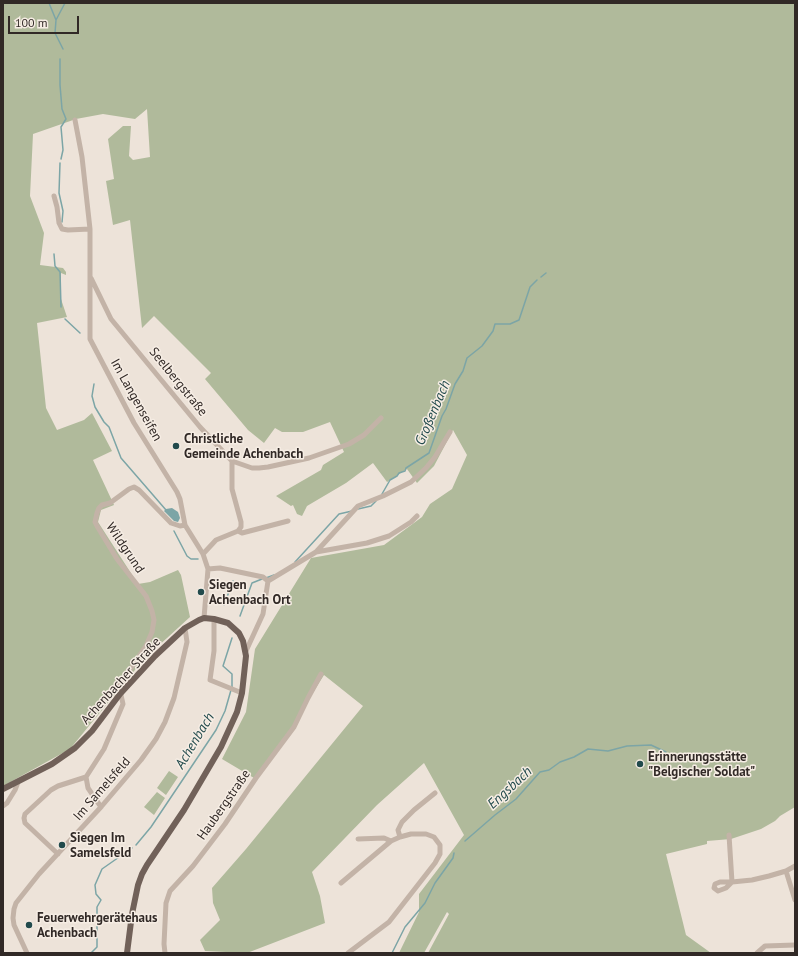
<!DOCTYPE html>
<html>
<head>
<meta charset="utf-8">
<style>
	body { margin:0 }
	#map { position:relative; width:798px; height:956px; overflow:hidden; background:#ede3d9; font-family:"PT Sans",sans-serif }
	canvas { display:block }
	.frame { position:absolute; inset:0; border:4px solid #312926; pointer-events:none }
	.scale { position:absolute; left:8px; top:16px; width:71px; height:18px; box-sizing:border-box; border:2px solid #312926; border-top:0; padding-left:5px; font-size:12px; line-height:14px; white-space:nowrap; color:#312926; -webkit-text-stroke:3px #f6ede4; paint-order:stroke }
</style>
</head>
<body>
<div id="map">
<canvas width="798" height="956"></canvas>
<div class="frame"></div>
<div class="scale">100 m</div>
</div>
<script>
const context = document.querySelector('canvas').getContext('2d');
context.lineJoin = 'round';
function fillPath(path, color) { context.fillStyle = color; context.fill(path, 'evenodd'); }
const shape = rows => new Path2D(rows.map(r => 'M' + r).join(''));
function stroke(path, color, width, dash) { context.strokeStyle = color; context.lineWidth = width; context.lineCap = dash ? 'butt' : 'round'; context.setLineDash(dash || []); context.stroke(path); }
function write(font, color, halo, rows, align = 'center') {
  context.font = font + ' "PT Sans",sans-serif'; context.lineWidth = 3; context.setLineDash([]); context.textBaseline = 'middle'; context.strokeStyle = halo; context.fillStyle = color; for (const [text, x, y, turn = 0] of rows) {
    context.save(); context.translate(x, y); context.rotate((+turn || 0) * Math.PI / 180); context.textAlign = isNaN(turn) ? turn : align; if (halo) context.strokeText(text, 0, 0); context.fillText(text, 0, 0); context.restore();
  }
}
const green = shape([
	[3,3,795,3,795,807,780,816,775,821,761,829,731,839,707,841,707,844,666,854,686,935,711,953,428,953,449,914,447,912,424,953,399,953,419,912,419,894,464,835,424,763,377,805,312,872,320,896,325,923,247,953,205,951,200,940,220,920,213,903,212,888,246,849,363,706,324,675,309,699,292,732,254,778,222,759,246,712,255,649,311,558,384,545,422,517,430,504,452,489,467,455,453,430,434,466,417,483,407,469,387,482,373,463,346,483,307,506,302,516,297,514,293,505,291,506,276,496,321,470,323,465,344,452,330,422,303,432,282,432,275,428,264,443,248,430,205,379,211,373,154,316,142,328,130,220,113,225,106,181,114,179,108,139,123,126,131,126,129,156,133,160,150,157,147,109,135,119,103,114,76,119,33,134,30,196,44,233,40,265,63,268,66,272,66,275,61,273,61,299,67,317,37,323,46,408,57,430,84,420,92,413,112,451,93,460,114,505,101,510,98,522,138,584,150,582,178,570,181,575,190,617,144,659,70,749,3,786],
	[169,771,178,777,166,795,157,788],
	[157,792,165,798,154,815,144,807]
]);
const water = shape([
	[172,508,178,512,180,518,178,522,174,521,164,511,166,509]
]);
const stream = shape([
	[49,3,56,20,55,33,63,49],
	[56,20,65,3],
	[60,59,60,85,62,109,66,119,61,127,63,150,61,159],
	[60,163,59,193,63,211,62,222],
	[54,254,55,266,60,272,61,307],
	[541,277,546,273],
	[65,319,80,333],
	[94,384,92,396,95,407,104,422,109,427,121,458,166,510],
	[382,494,390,480,397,476,399,473,405,471,406,468,429,453,442,416,446,409,455,384,463,371,467,358,482,346,493,331,495,324,510,324,519,320,530,287,537,280],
	[358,509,371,506,376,501],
	[174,531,187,556,191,559,198,559],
	[295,562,339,514,352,511],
	[266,578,274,575],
	[224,605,233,581],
	[240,616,252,583,262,579],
	[232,687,232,674,223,666,232,638],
	[465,841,495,815,516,799,540,772,549,770,560,762,574,757,588,749,608,751,627,746,651,745,666,752],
	[136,845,151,827,216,730,225,711,231,690],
	[91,953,97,947,97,907,101,900,96,894,95,885,102,869,132,848],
	[392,953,405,927,425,903,435,883,453,858,454,853]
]);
const minor = shape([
	[75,120,82,157,90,229,90,339,134,423,177,492,180,499,185,525,203,554,208,569,204,618],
	[54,196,57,207,59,223,62,229,68,230,90,229],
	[91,278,111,319,200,427,232,461,252,468,259,468,268,467,309,458,349,444,364,435,381,418],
	[238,531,242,533,288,521],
	[316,552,367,543,389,536,411,522,417,516],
	[203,554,216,540,238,531,241,527,241,522,232,489,232,461],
	[208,569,220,568,263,577,268,581],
	[268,581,316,552,358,506,383,496,411,482,426,468,435,457,450,432],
	[214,619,214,651,210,680,242,693],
	[246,651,263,614,268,581],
	[3,806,7,803,15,790,18,782],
	[101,807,88,788,86,777,104,749,123,704,119,686,146,646,152,632,154,620,152,611,146,596,117,559,97,526,95,522,97,513,99,508,102,505,110,503,129,489,134,487,139,490,171,523,180,526,185,525],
	[729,835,732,882,726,888,718,891,714,888,715,884,720,882,732,882,752,880,769,876,786,871,795,866],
	[400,837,398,830,402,822,414,810,435,793],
	[358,839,384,838,391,841],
	[58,854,25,823,24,818,25,814,51,790,58,786,86,777],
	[786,871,795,900],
	[341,883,391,841,400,837,411,834,426,834,434,837,440,845,440,854,435,863,389,922,348,953],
	[27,953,14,925,13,918,14,909,16,903,39,874,101,807,141,760,156,739,165,722,174,698,187,642,185,628],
	[165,953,164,944,166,903,170,891,193,866,225,824,256,778,294,727,308,698,321,674],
	[757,953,765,946,795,945]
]);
const major = shape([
	[3,789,52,764,75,748,92,731,120,694,155,656,185,628,199,620,204,618,214,619,228,623,239,633,243,641,246,656,242,693,237,712,221,747,184,810,147,865,142,874,138,885,132,914,127,953]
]);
const markers = [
	[176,446,4,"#214a4c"],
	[201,592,4,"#214a4c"],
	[640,764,4,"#214a4c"],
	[62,845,4,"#214a4c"],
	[29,925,4,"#214a4c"]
];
const streetNames = [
	["Seelbergstraße",178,382,51],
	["Im Langenseifen",136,400,61],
	["Wildgrund",125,548,56],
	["Achenbacher Straße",121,681,-48],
	["Im Samelsfeld",102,789,-49],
	["Haubergstraße",224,805,-55]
];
const poiNames = [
	["Christliche",184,439],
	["Gemeinde Achenbach",184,454],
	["Siegen",209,585],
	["Achenbach Ort",209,600],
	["Erinnerungsstätte",648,757],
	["\"Belgischer Soldat\"",648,772],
	["Siegen Im",70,838],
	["Samelsfeld",70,853],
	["Feuerwehrgerätehaus",37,918],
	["Achenbach",37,933]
];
const waterNames = [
	["Großenbach",433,413,-67],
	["Achenbach",195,741,-59],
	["Engsbach",510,788,-43]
];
fillPath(green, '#b0ba9b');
fillPath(water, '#7ca5a6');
stroke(stream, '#7ca5a6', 1.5);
stroke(minor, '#c3b3a7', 5);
stroke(major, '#716159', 6);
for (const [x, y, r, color] of markers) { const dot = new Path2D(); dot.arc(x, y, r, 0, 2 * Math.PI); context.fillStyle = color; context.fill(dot); stroke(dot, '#f6ede4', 1.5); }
write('13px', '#312926', '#f6ede4', streetNames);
write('bold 13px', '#312926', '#f6ede4', poiNames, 'left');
write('italic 14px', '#214a4c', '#f6ede4', waterNames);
</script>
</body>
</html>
